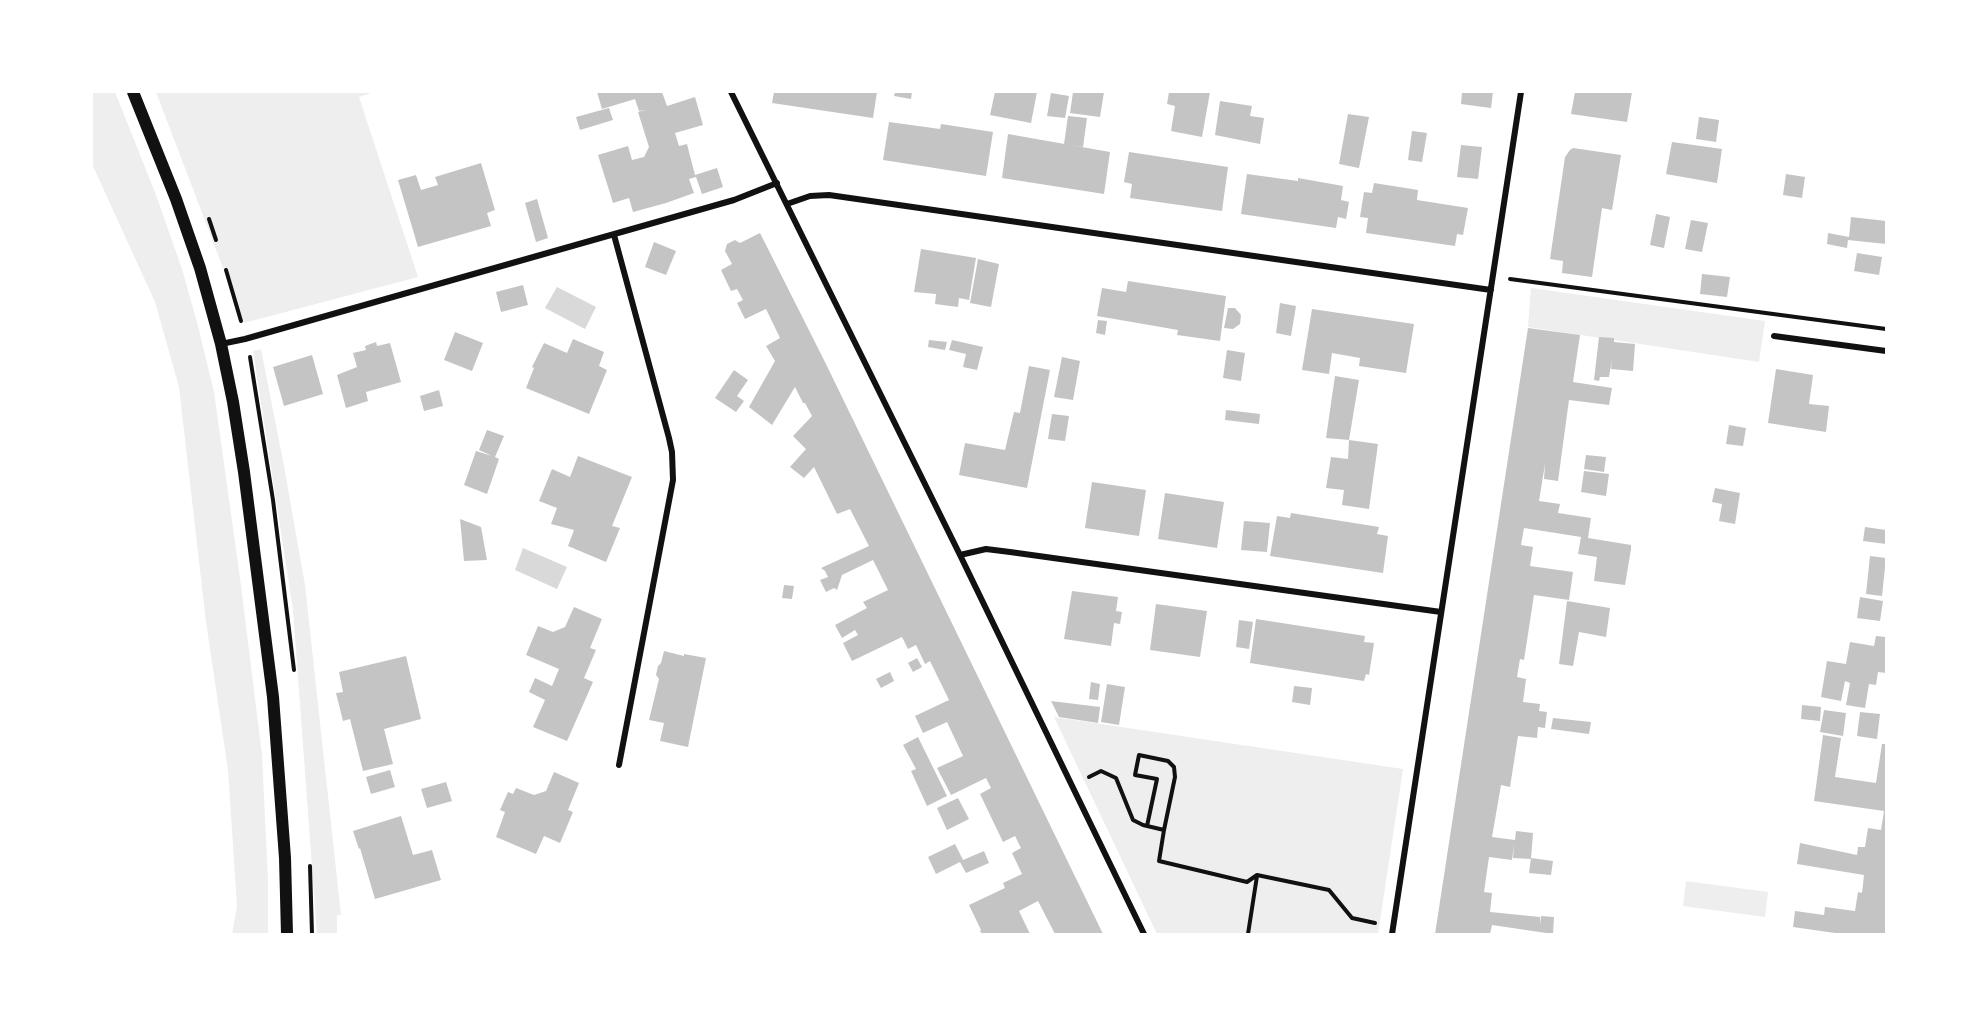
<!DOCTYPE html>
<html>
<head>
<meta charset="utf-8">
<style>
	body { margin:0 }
	#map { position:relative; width:1978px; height:1026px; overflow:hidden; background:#fff; font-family:"Archivo Narrow",sans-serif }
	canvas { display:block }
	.frame { position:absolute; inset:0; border:93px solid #fff; pointer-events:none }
</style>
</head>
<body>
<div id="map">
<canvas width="1978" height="1026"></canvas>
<div class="frame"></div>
</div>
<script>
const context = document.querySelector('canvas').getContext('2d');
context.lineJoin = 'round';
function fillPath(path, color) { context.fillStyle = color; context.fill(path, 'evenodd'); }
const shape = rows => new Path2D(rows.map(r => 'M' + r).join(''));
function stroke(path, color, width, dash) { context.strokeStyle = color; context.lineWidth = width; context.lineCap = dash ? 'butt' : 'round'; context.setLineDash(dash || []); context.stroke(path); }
const green = shape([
	[92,92,115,92,156,195,182,269,198,326,214,392,240,578,262,755,268,880,268,934,232,934,237,906,228,770,206,622,179,387,155,302,92,164],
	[156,92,374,92,359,97,418,277,244,323],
	[1531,288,1765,321,1759,362,1528,327],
	[261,349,284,466,305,585,341,915,337,915,337,934,317,934,293,610,253,351],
	[1054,717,1403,769,1378,934,1157,934],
	[1686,881,1768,892,1765,917,1683,906]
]);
const water = shape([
	[557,287,596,307,585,329,545,308],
	[523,548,567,567,557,589,515,570]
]);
const building = shape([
	[597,92,662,92,667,106,695,97,703,125,675,133,679,146,687,144,695,175,717,168,723,187,702,194,696,177,689,179,694,193,666,203,633,212,629,198,613,203,598,155,628,146,632,160,644,157,649,147,638,112,645,110,639,111,635,99,602,109],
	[774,92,877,92,873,118,772,103],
	[895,92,912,92,911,99,894,96],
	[995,92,1037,92,1031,123,990,115],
	[1073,92,1104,92,1100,117,1070,113],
	[1169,92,1210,92,1202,137,1171,131,1175,106,1167,104],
	[1462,92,1493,92,1491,108,1461,104],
	[1575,92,1632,92,1627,122,1571,114],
	[1051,93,1069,96,1065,118,1047,116],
	[1220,101,1252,106,1250,116,1264,118,1260,144,1215,135],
	[609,108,613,120,580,130,576,117],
	[1348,114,1369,117,1359,168,1339,164],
	[1068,116,1087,118,1083,147,1064,144],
	[1699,117,1719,120,1716,142,1696,139],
	[889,122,940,129,941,124,993,132,986,176,883,160],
	[1412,131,1427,133,1422,162,1408,160],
	[1008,134,1110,152,1104,194,1002,178],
	[1672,142,1722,149,1717,183,1666,174],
	[1461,145,1482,147,1478,179,1457,177],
	[1573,148,1621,155,1612,210,1602,208,1592,277,1562,273,1563,261,1550,259,1565,157,1570,150],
	[1129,152,1228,167,1222,211,1130,198,1132,184,1124,182],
	[481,163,495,210,487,213,491,226,418,247,398,180,416,175,421,190,438,185,435,177],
	[1247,174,1298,181,1298,178,1343,186,1341,200,1349,202,1346,219,1338,217,1336,228,1241,214],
	[1786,174,1805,177,1802,198,1783,195],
	[1374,183,1418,190,1417,200,1468,208,1463,235,1457,234,1455,246,1366,233,1368,218,1360,217,1364,192,1372,193],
	[537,199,548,238,536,242,525,203],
	[1656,214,1670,217,1664,248,1650,245],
	[1851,217,1886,221,1886,244,1848,240,1847,248,1827,244,1828,233,1849,237],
	[1691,220,1708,223,1702,252,1685,249],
	[760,233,825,362,1103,934,1055,934,1038,901,1019,911,1030,934,982,934,980,931,981,930,969,905,1005,888,1003,883,1022,874,1012,853,1021,848,1015,836,1003,842,980,794,991,788,986,778,951,795,937,768,963,756,947,722,923,733,915,716,949,700,930,661,925,664,916,645,908,649,902,637,852,661,843,643,858,635,855,630,842,638,835,625,867,608,863,602,888,590,873,560,842,575,837,590,834,588,826,592,820,580,828,577,825,571,821,568,869,546,850,509,837,514,814,467,804,478,790,467,806,449,793,436,812,416,805,403,803,403,795,387,772,425,749,407,775,361,766,346,780,338,766,309,745,319,737,303,743,300,737,289,731,291,721,270,732,264,725,251,727,244,735,240,740,243],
	[654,242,676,251,666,275,645,267],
	[921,249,976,258,969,300,959,298,958,307,935,304,936,294,914,292],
	[1857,253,1882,257,1879,275,1854,271],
	[978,259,999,264,991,307,970,303],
	[1702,274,1730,277,1727,297,1700,294],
	[1128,281,1226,296,1220,341,1177,335,1178,330,1097,316,1102,288,1126,292],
	[523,285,528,305,501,312,496,292],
	[1280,303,1296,306,1291,336,1276,333],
	[1228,308,1235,308,1241,315,1240,324,1233,329,1224,328],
	[1312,309,1414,324,1406,373,1359,366,1360,358,1332,353,1329,374,1302,370],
	[1098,320,1107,321,1105,335,1096,333],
	[1528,328,1580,335,1573,382,1612,388,1609,405,1569,400,1558,481,1544,479,1545,464,1539,501,1560,504,1558,513,1591,518,1588,538,1631,545,1631,549,1625,585,1594,581,1597,557,1578,554,1581,537,1524,528,1521,545,1533,547,1530,566,1573,572,1569,600,1534,595,1524,660,1520,659,1517,677,1526,679,1523,702,1540,704,1539,711,1547,712,1545,728,1538,727,1537,738,1518,736,1510,787,1501,785,1492,837,1515,840,1516,831,1533,833,1531,859,1513,858,1514,844,1512,860,1489,857,1484,892,1492,893,1490,912,1540,917,1540,925,1541,916,1554,917,1553,934,1492,925,1490,934,1435,934],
	[455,332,483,343,472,371,444,360],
	[1599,337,1614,338,1614,342,1635,344,1633,371,1611,369,1612,359,1609,377,1600,377,1599,381,1594,380],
	[573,339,604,352,599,366,607,370,589,414,526,388,534,368,532,367,544,343,567,353],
	[929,340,947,342,945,350,928,347],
	[952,340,983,347,977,370,963,367,966,354,949,350],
	[376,342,377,346,390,343,401,382,366,392,368,401,346,408,337,375,357,367,353,353,366,350,365,346],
	[1227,350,1245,353,1241,381,1223,378],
	[312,355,323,394,284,406,273,367],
	[1062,357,1080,361,1073,400,1054,397],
	[1029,366,1050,370,1027,488,959,475,965,443,1005,450,1014,412,1020,413],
	[1776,369,1813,375,1809,404,1829,406,1826,432,1768,423],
	[734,370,748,380,737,396,744,401,736,412,715,398],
	[1335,376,1359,380,1349,440,1378,444,1369,509,1342,505,1344,490,1326,488,1331,457,1348,459,1349,440,1326,438],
	[439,390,443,406,424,411,420,396],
	[1226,410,1260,414,1259,424,1225,420],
	[1052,414,1069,416,1065,441,1048,439],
	[1729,425,1746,428,1743,446,1726,444],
	[487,430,504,436,495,457,499,459,487,494,464,485,476,451,492,456,479,450],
	[1586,455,1606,457,1604,472,1584,469],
	[578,456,632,477,612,526,620,528,606,562,568,546,574,530,551,524,557,508,539,501,552,469,570,477],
	[1584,471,1609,474,1606,496,1581,492],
	[1092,482,1146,490,1139,536,1085,528],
	[1715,488,1740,493,1735,524,1719,521,1722,504,1712,502],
	[1165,493,1224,502,1217,548,1158,539],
	[1291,513,1379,527,1377,534,1388,536,1383,573,1270,556,1277,516,1290,518],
	[460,519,481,527,487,560,464,561],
	[1244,521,1270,523,1267,552,1241,550],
	[1865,527,1886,530,1886,544,1863,541],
	[1870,556,1886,558,1882,596,1866,594],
	[784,585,794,586,792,599,782,598],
	[1072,591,1118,597,1116,611,1122,612,1120,624,1114,623,1111,646,1064,639],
	[1860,597,1883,601,1880,621,1857,618],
	[1567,601,1610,608,1606,637,1579,632,1573,666,1559,664],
	[1156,604,1207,611,1200,657,1150,650],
	[574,607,602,619,590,648,596,650,584,678,593,682,567,741,533,727,545,700,529,692,535,678,552,686,559,669,526,655,538,626,553,632,565,627],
	[1256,619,1365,636,1364,642,1374,643,1369,675,1366,674,1364,681,1250,663],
	[1239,620,1253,622,1249,649,1236,647],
	[1876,636,1886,637,1886,673,1878,672,1876,685,1869,684,1865,708,1846,705,1850,683,1845,681,1841,701,1821,697,1827,661,1846,664,1850,642,1874,646],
	[664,651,684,656,684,654,706,658,688,747,660,741,664,723,649,720,659,679,656,675,658,666,661,663],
	[406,656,421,719,384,729,393,764,363,771,350,719,343,721,336,693,343,692,339,672],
	[917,658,922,667,913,672,908,663],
	[890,672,894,681,881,688,876,679],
	[1091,682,1100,684,1098,700,1089,699],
	[1107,684,1125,687,1119,725,1101,722],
	[1294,686,1312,688,1310,705,1292,702],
	[1051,701,1100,707,1098,723,1059,717],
	[1802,705,1821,707,1820,721,1801,719],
	[1824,710,1846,713,1843,736,1820,732],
	[1860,712,1880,714,1877,739,1857,736],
	[1553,718,1591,722,1589,734,1551,729],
	[1823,735,1841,738,1835,777,1876,783,1882,744,1886,744,1886,934,1842,934,1793,927,1795,911,1824,915,1825,907,1855,911,1858,892,1862,893,1864,875,1797,864,1800,843,1857,855,1858,847,1865,847,1868,828,1881,830,1884,811,1814,801],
	[918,737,947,796,927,806,911,771,916,769,903,745],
	[390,770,395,787,371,794,366,777],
	[554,772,579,783,568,810,573,812,560,843,544,836,536,854,496,837,505,812,500,810,508,792,513,794,516,788,534,795,546,791],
	[446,782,452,801,427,808,421,789],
	[958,798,969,819,947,830,937,808],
	[401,816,413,855,432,850,441,880,375,899,360,848,359,849,353,831],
	[955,844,963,860,984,851,989,863,966,873,960,862,936,874,928,857],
	[1531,858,1553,861,1551,875,1529,873]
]);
const path = shape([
	[209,219,216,240],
	[226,270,241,321],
	[1510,279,1886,329],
	[250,357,273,500,294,670],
	[1089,777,1101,771,1116,778,1133,820,1143,825,1164,830,1159,861,1247,882,1257,875,1329,890,1352,918,1375,923],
	[1147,826,1157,779,1135,775,1139,755,1168,761,1174,767,1175,777,1164,830],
	[310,866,312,934],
	[1248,934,1257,876]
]);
const minor = shape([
	[731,92,960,555,1144,934],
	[787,204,810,196,829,195,1491,290],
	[614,235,669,438,672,452,673,480,619,765],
	[1774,336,1886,351],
	[221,344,245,339,734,200,777,183],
	[960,555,986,549,1010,552,1441,612],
	[1392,934,1521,92]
]);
const secondary = shape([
	[133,92,176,199,200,268,221,344,233,402,244,472,273,697,285,858,287,934]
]);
fillPath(green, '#eee');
fillPath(water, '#d9d9d9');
fillPath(building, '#c4c4c4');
stroke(path, '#111', 4);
stroke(minor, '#111', 6);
stroke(secondary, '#111', 12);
</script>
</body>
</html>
